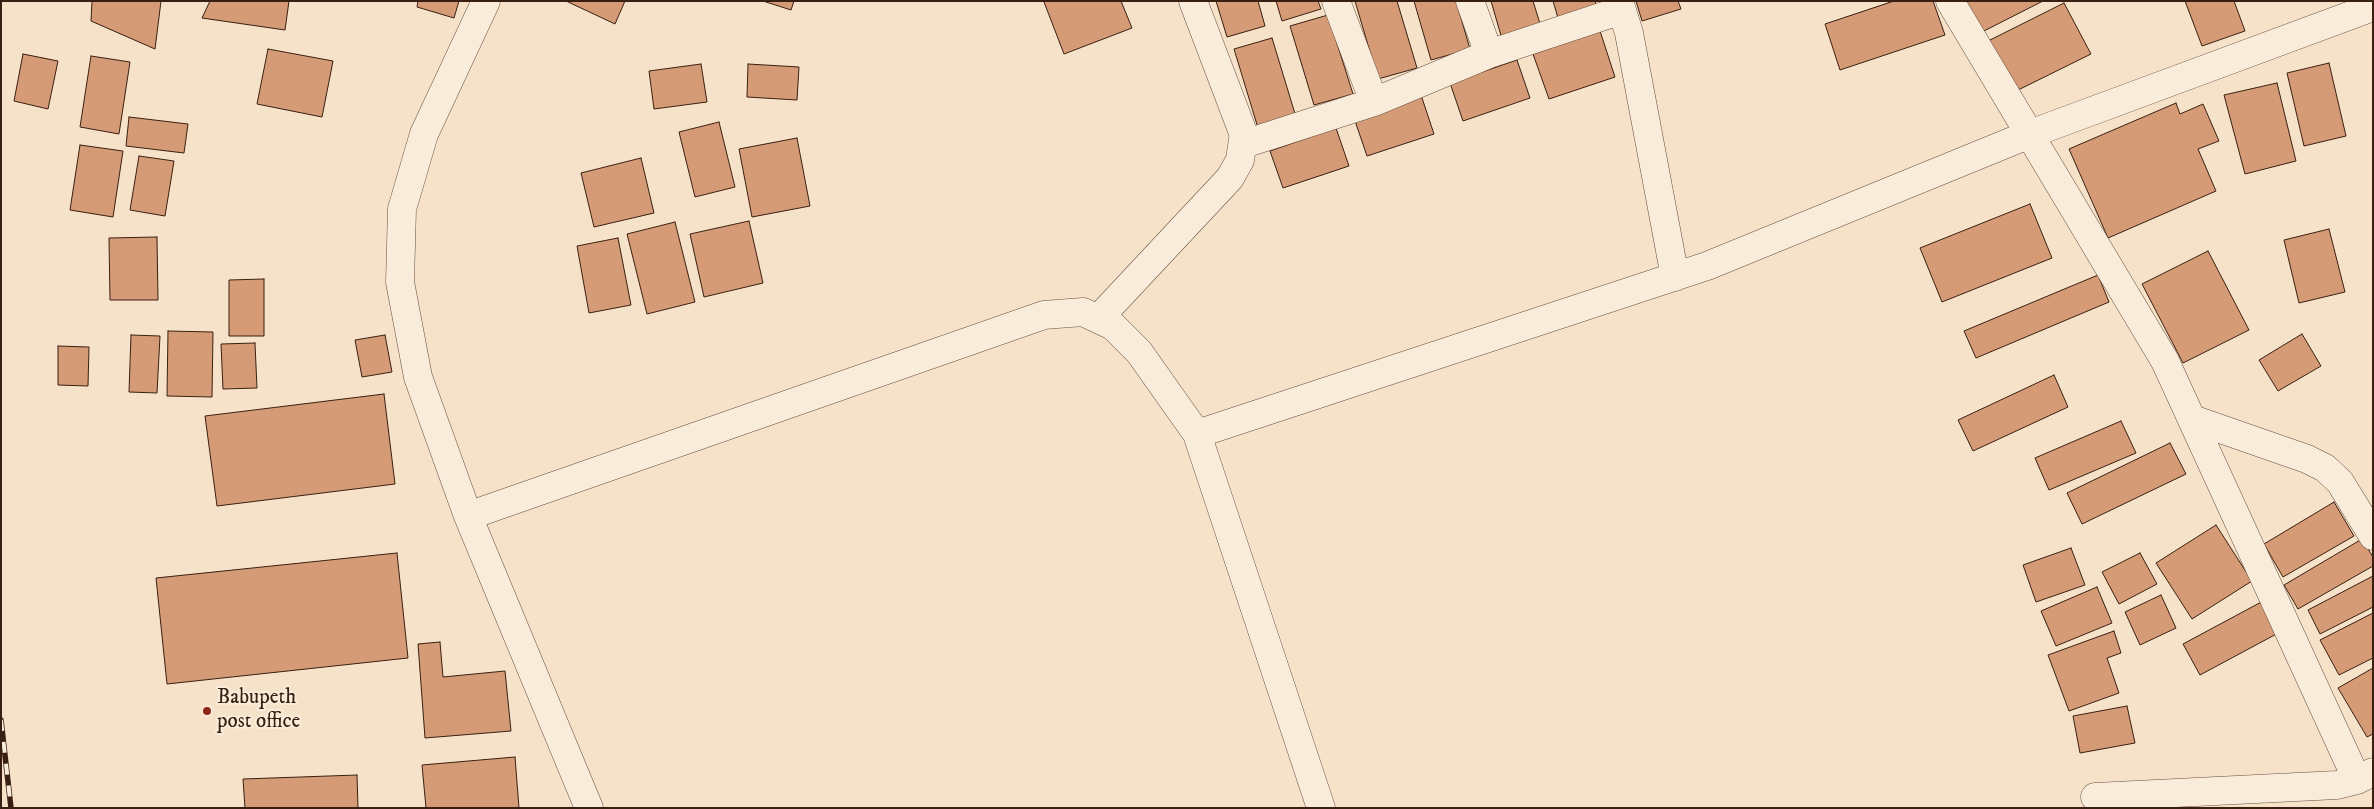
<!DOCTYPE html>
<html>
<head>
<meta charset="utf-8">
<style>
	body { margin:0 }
	#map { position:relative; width:2374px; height:809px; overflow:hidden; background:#f6e2c8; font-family:"IM FELL DW Pica",serif }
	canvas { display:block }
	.frame { position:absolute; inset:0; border:2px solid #391f11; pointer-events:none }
</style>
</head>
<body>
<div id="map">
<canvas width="2374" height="809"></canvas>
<div class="frame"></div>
</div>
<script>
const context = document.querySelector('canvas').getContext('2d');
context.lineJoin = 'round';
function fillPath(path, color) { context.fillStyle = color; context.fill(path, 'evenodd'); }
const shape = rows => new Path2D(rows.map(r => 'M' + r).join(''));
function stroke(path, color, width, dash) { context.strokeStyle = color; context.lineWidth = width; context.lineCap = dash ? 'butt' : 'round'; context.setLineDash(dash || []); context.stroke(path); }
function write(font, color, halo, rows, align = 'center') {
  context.font = font + ' "IM FELL DW Pica",serif'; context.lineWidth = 4; context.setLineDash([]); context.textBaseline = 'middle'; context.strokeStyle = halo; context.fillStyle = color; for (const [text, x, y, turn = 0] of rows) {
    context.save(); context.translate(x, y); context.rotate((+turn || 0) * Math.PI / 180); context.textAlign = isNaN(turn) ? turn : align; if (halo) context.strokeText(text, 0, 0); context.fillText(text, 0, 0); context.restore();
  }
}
const building = shape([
	[92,1,161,1,155,49,91,21,92,1],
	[210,1,289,1,285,30,202,18,210,1],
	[418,1,459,1,454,18,417,7,418,1],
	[566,1,625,1,615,24,566,1],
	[763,1,794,1,791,10,763,1],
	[1046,1,1121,1,1132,28,1064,54,1044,2,1046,1],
	[1216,1,1258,1,1265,26,1227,37,1216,1],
	[1276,1,1318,1,1321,9,1282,21,1276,1],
	[1355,1,1397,1,1417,68,1378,79,1355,1],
	[1414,1,1456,1,1470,49,1431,60,1414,1],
	[1491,1,1533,1,1541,27,1502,39,1491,1],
	[1553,1,1595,1,1597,7,1558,18,1553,1],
	[1636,1,1678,1,1681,9,1642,21,1636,1],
	[1894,1,1933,1,1945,35,1840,70,1825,24,1894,1],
	[1964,1,2043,1,1980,33,1964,1],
	[2185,1,2234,1,2245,31,2202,46,2185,1],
	[2064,3,2091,54,2012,93,1986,42,2064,3],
	[1328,15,1353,94,1314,105,1290,26,1328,15],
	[1600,31,1615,77,1549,99,1533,54,1600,31],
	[1272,38,1296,117,1258,128,1234,49,1272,38],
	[268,49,333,61,322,117,257,104,268,49],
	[23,54,58,61,48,109,14,101,23,54],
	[91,56,130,62,119,134,80,127,91,56],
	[1517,60,1530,98,1463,121,1450,83,1517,60],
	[2329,63,2346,136,2304,146,2287,73,2329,63],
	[701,64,707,102,654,109,649,71,701,64],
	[748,64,799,67,797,100,747,97,748,64],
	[2277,83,2296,161,2245,174,2224,95,2277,83],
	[1421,95,1434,134,1367,156,1354,118,1421,95],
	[2176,103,2180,114,2203,104,2219,141,2198,149,2216,191,2108,238,2069,149,2176,103],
	[129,117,188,124,184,153,126,146,129,117],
	[719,122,735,187,695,197,679,132,719,122],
	[1336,128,1349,166,1283,188,1270,151,1336,128],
	[797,138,810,206,752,217,739,149,797,138],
	[80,145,123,151,113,217,70,210,80,145],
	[139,156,174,161,165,216,130,210,139,156],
	[641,158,654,213,594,227,581,173,641,158],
	[2030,204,2052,258,1942,302,1920,248,2030,204],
	[749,221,763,283,704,297,690,234,749,221],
	[675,222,695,302,647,314,627,234,675,222],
	[2329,229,2345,292,2299,303,2284,240,2329,229],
	[157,237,158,300,110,300,109,238,157,237],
	[618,238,631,305,589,313,577,246,618,238],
	[2208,251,2249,330,2183,363,2142,284,2208,251],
	[2098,275,2109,302,1976,358,1964,331,2098,275],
	[264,279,264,336,229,336,229,280,264,279],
	[168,331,213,332,212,397,167,396,168,331],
	[2302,334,2321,366,2278,391,2259,360,2302,334],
	[131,335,160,336,157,393,129,392,131,335],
	[385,335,392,372,362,377,355,340,385,335],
	[255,343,257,388,223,389,221,344,255,343],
	[58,346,89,347,88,386,58,385,58,346],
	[2054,375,2068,407,1973,451,1958,420,2054,375],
	[384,394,395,484,217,506,205,416,384,394],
	[2121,421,2136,453,2049,490,2035,458,2121,421],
	[2170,443,2186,474,2082,524,2067,493,2170,443],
	[2334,502,2354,536,2283,577,2264,544,2334,502],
	[2216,525,2252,581,2192,619,2156,563,2216,525],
	[2362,539,2373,557,2373,566,2298,609,2284,585,2362,539],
	[2071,548,2085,585,2036,602,2023,565,2071,548],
	[397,553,408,658,167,684,156,578,397,553],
	[2140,553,2157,584,2119,604,2102,572,2140,553],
	[2373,576,2373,607,2320,634,2308,610,2373,576],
	[2097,587,2112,623,2056,646,2041,611,2097,587],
	[2161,595,2176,628,2140,645,2125,612,2161,595],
	[2265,600,2282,631,2200,675,2183,644,2265,600],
	[2373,613,2373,658,2339,675,2320,640,2373,613],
	[2114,631,2121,653,2107,658,2119,693,2069,711,2048,655,2114,631],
	[440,642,443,677,505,671,511,731,425,738,418,644,440,642],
	[2373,668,2373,734,2367,737,2338,688,2373,668],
	[2127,706,2135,743,2080,753,2073,716,2127,706],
	[515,757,519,808,426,808,422,765,515,757],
	[357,775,358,808,245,808,243,779,357,775]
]);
const minor = shape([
	[486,1,424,134,402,209,400,282,418,377,468,516,589,808],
	[1336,1,1374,102],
	[1470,1,1489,54],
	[1619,1,1629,33,1675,277],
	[1950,1,2165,361,2357,780],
	[1247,143,1374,102,1489,54,1622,10],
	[1098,319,1230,178,1240,160,1243,139,1247,143,1193,1],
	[2192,419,2307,459,2325,468,2340,482,2373,536],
	[1197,434,1707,266,2030,134,2373,7],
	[468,516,1044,315,1083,312,1113,326,1139,352,1197,434,1321,808],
	[2095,797,2337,785,2357,780,2373,772]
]);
const rail = shape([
	[1,720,11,808]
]);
const markers = [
	[207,711,5,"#8f2418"]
];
const poiNames = [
	["Babupeth",217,699],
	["post office",217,723]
];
fillPath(building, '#d59a76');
stroke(building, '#391f11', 1);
stroke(minor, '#68503f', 29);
stroke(minor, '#f9ecdb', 28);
stroke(rail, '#391f11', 5.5);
stroke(rail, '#f9ecdb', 4, [11]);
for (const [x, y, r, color] of markers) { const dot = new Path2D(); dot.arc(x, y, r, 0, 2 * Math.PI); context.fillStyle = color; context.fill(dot); stroke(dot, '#f9ecdb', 2); }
write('21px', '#391f11', '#f9ecdb', poiNames, 'left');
</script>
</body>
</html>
